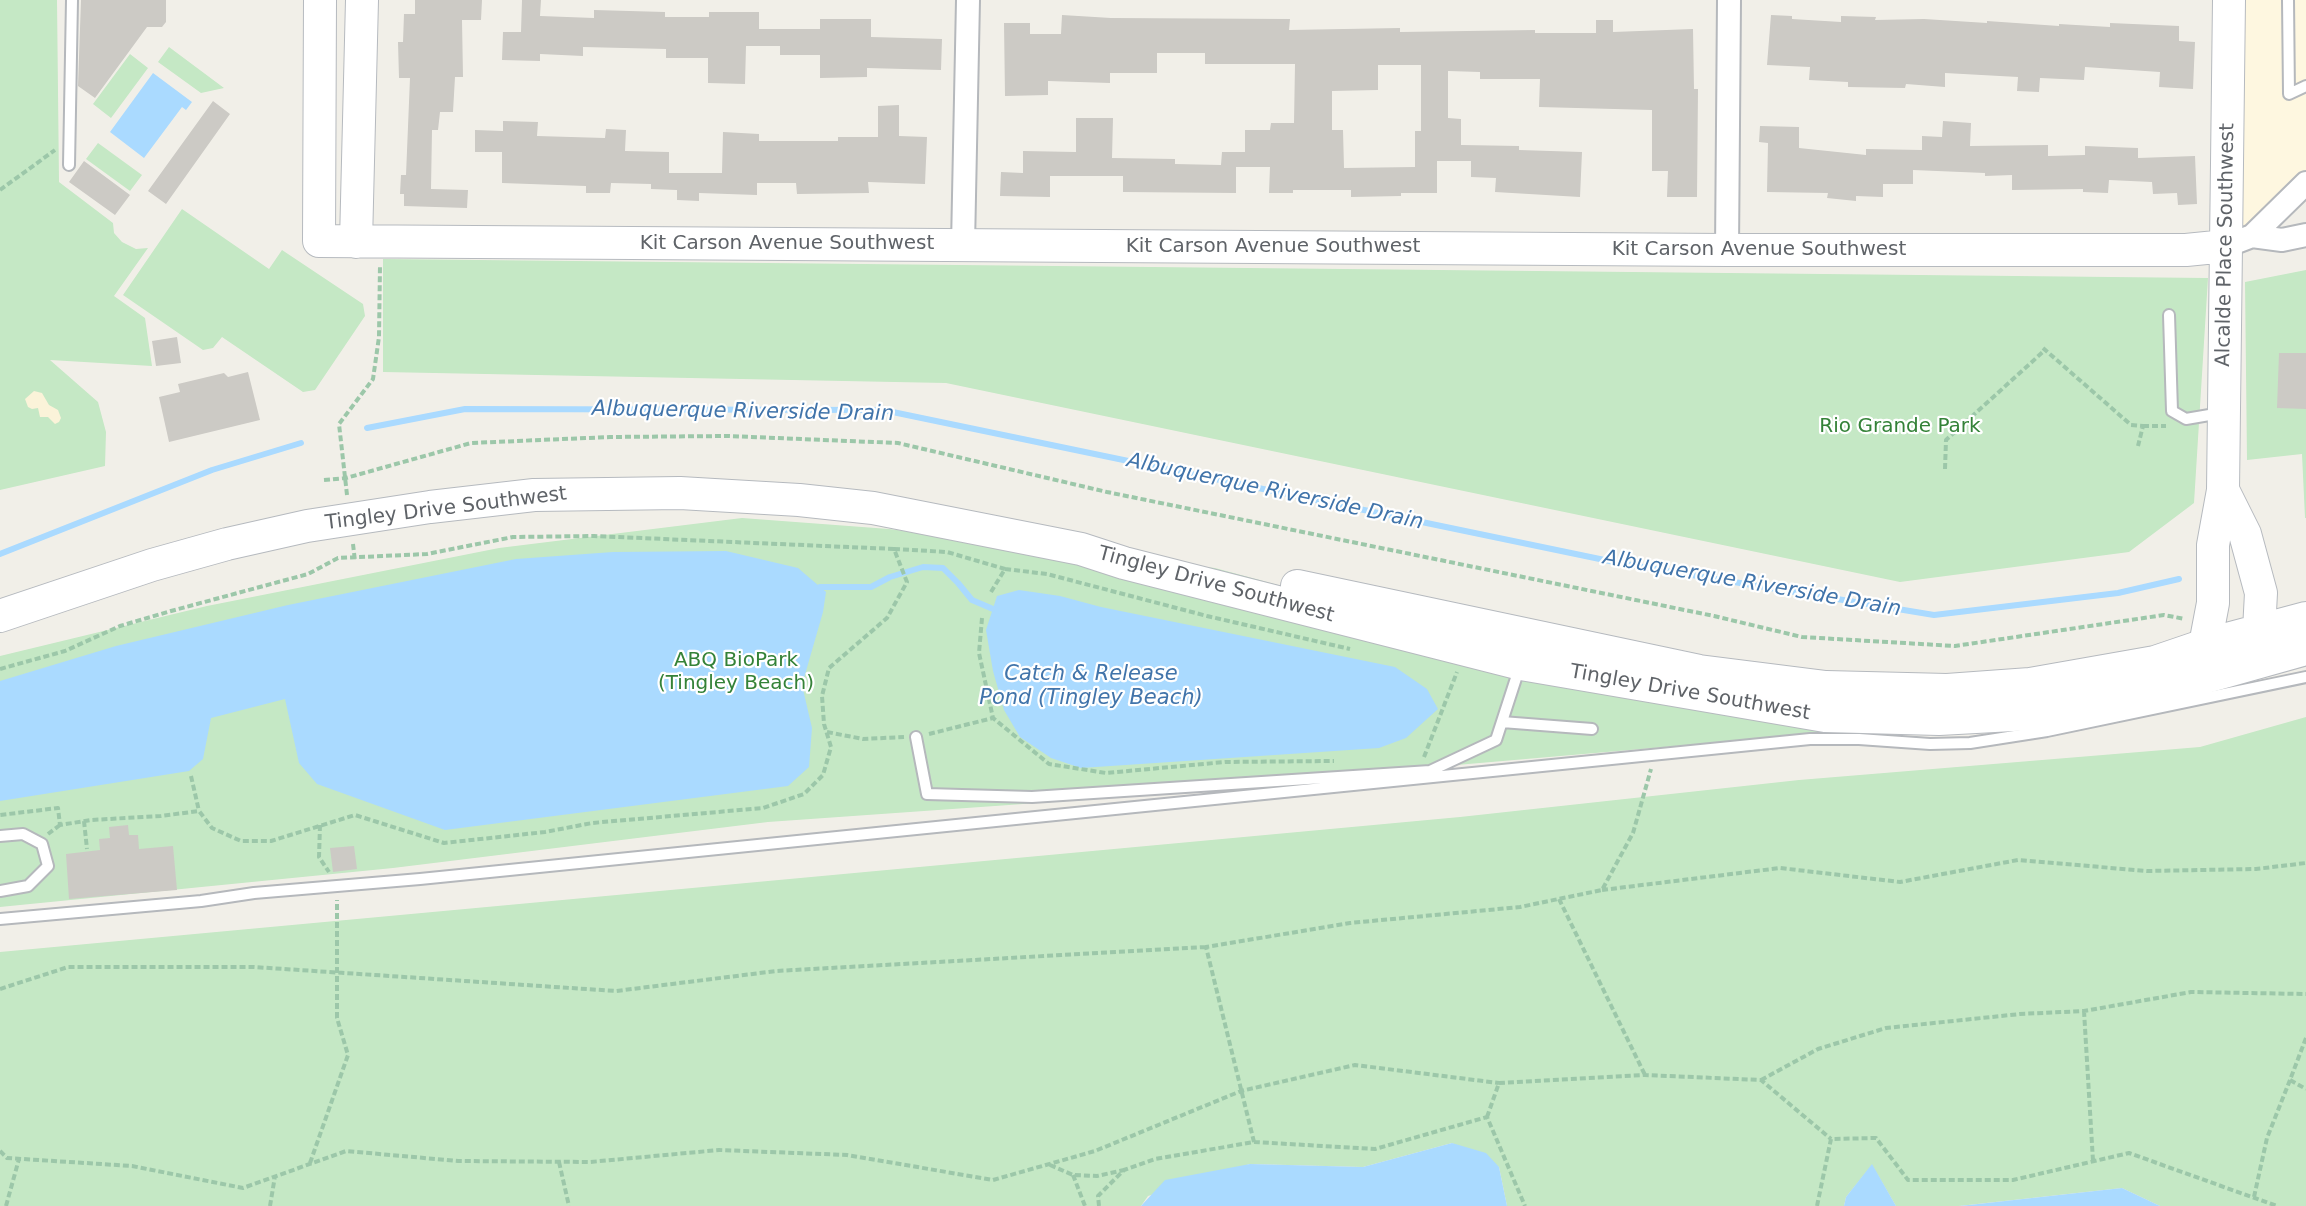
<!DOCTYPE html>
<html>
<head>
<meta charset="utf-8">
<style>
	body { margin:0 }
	canvas { display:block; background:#f1efe8 }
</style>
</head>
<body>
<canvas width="2306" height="1206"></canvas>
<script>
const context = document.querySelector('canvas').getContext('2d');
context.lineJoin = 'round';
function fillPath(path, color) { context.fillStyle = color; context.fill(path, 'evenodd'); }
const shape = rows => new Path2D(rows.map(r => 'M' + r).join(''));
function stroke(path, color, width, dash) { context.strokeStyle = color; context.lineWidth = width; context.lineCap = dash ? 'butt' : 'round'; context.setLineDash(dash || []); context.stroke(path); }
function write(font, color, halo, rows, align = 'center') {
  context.font = font + ' "DejaVu Sans",sans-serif'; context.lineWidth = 4.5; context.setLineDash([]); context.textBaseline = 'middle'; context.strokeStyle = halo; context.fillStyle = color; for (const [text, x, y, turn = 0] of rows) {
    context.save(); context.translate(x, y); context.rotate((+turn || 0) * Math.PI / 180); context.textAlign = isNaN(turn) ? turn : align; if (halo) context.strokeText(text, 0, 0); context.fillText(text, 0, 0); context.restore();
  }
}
const commercial = shape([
	[2229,0,2306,0,2306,183,2226,246]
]);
const green = shape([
	[0,0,57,0,59,182,113,223,114,233,122,242,136,249,148,248,114,296,145,318,152,366,50,360,98,402,106,432,105,466,0,490],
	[169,47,224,88,201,93,158,62],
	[130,54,148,68,111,118,93,104],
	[98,143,142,175,130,191,86,159],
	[182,209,269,269,282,250,363,304,365,316,315,390,303,392,222,337,213,348,203,350,123,295],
	[383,259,2208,278,2194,503,2129,552,1900,582,946,383,383,372],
	[2306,270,2306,518,2305,518,2302,454,2247,460,2245,282],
	[742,518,889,529,1215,568,1826,733,1249,783,1165,794,768,822,393,868,0,907,0,656,207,606,499,548],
	[2306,717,2306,1206,2160,1206,2122,1188,1959,1206,1896,1206,1872,1165,1846,1197,1844,1206,1507,1206,1499,1167,1452,1143,1363,1167,1250,1164,1148,1196,1141,1206,0,1206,0,952,1460,817,1799,780,2200,747]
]);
const sand = shape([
	[34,391,42,393,49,405,58,410,61,418,59,422,55,424,48,417,40,417,38,408,32,409,28,407,25,399]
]);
const water = shape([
	[153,73,192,102,186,110,182,107,144,158,110,132],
	[726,551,798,568,826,592,823,612,802,685,812,728,809,767,788,786,445,830,317,784,299,763,285,699,211,718,203,759,189,771,0,801,0,681,116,646,288,605,516,559,613,552],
	[1019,590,1060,596,1101,607,1395,667,1427,689,1438,709,1406,738,1379,748,1081,768,1051,758,1020,737,1004,710,993,671,986,630,997,596],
	[1452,1143,1486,1153,1499,1167,1507,1206,1141,1206,1165,1180,1250,1164,1363,1167],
	[1872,1164,1896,1206,1844,1206,1846,1197],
	[2122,1188,2160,1206,1959,1206,1969,1205]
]);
const stream = shape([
	[367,428,465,409,883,410,1619,563,1934,615,2118,593,2179,579],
	[0,554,212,470,301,443],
	[820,587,871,587,890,577,923,567,943,568,958,583,972,600,993,609]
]);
const building = shape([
	[81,0,166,0,166,22,162,27,147,27,95,98,78,86],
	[415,0,482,0,481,20,462,20,463,77,455,77,453,112,440,112,438,130,432,130,431,189,468,190,467,208,404,206,404,194,400,194,401,175,406,175,410,78,399,78,398,42,403,42,404,14,415,14],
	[522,0,541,0,540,16,594,18,594,10,665,12,665,17,709,17,709,12,759,12,759,29,820,29,820,19,871,19,871,37,942,39,941,70,867,68,867,77,820,78,820,55,780,55,780,46,746,46,745,84,708,83,708,58,666,58,666,49,583,47,583,56,540,54,540,61,502,60,503,32,521,32],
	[1062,15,1111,18,1290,19,1289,30,1400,28,1400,32,1535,30,1535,33,1596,33,1596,20,1613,20,1613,32,1693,29,1694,89,1698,89,1697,197,1667,197,1668,171,1652,171,1652,110,1539,107,1540,79,1480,79,1480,72,1448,71,1448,118,1461,119,1461,145,1519,146,1519,150,1582,152,1580,197,1495,192,1496,178,1471,177,1471,161,1437,161,1437,193,1401,193,1401,196,1351,197,1351,190,1293,190,1293,193,1269,193,1270,167,1236,167,1236,193,1123,192,1123,176,1050,176,1050,197,1000,196,1001,172,1023,173,1023,151,1076,152,1076,118,1113,118,1112,158,1175,159,1175,164,1221,165,1222,152,1245,152,1245,130,1270,130,1271,123,1294,123,1295,64,1205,64,1205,53,1157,53,1157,73,1110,73,1110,83,1048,81,1048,95,1005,96,1004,23,1030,23,1030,34,1061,34],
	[1378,65,1421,65,1421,131,1415,131,1415,167,1344,168,1343,130,1332,130,1332,91,1378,90],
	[1771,15,1792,16,1792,19,1841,22,1841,16,1876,17,1875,20,1924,19,1987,23,1987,21,2059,26,2059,24,2110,27,2110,23,2179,26,2179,41,2195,42,2193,89,2159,87,2160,72,2085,67,2084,80,2040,78,2039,92,2017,91,2018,77,1945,73,1945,87,1906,84,1905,88,1848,87,1848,82,1809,80,1810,67,1767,65],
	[213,101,230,114,166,204,148,191],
	[899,105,899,136,927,137,925,184,868,182,869,193,797,194,796,183,757,183,757,195,699,193,699,201,677,200,677,190,651,189,651,184,611,183,610,193,586,193,586,186,502,183,502,152,475,152,475,130,503,131,503,121,538,122,537,136,605,138,606,129,626,130,625,151,669,152,669,173,722,173,723,132,759,134,759,141,838,141,838,137,878,137,878,106],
	[1943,121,1971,123,1970,146,2048,145,2048,156,2085,155,2085,146,2138,148,2138,158,2195,156,2197,204,2178,205,2177,193,2153,194,2152,182,2109,180,2108,193,2083,192,2083,189,2012,190,2012,175,1985,176,1985,173,1913,170,1913,184,1883,184,1883,197,1856,196,1856,201,1827,198,1828,193,1767,192,1768,143,1759,142,1760,126,1799,127,1799,148,1866,155,1866,149,1922,150,1922,136,1942,137],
	[84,161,130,195,115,215,69,182],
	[177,337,181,363,156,366,152,341],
	[2279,353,2306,353,2306,409,2277,408],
	[248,372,260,420,169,442,159,397,180,392,178,384,224,373,228,377],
	[128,825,129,835,138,835,139,849,173,846,177,890,69,899,66,854,100,850,99,839,110,838,109,827],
	[354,846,357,869,333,872,330,848]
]);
const path = shape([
	[0,190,55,150],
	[2043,348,2131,425,2143,426,2138,446],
	[2143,426,2166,426],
	[1945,469,1946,440,2045,350],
	[324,480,346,478,471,443,610,437,729,436,898,443,1107,492,1714,616,1802,637,1955,646,2164,615,2185,619],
	[347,495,339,424,373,379,379,337,380,265],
	[353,544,355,561],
	[894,549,947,552,1005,569],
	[991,592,1005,569,1047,574,1207,616,1350,649],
	[982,618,979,653,993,718,1049,764,1106,773,1225,762,1334,761],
	[0,669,65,651,120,626,171,611,308,574,338,558,427,554,513,537,594,536,894,549,907,582,887,618,829,668,822,696,824,724,831,747,823,775,804,794,763,808,592,823,545,832,444,843,355,815,271,841,241,841,212,828,199,811,161,816,91,820,60,825,58,808,0,815],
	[827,732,863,739,904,737],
	[929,734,993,718],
	[1424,757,1457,672],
	[191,776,199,811],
	[84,821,87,849],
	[320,825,319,857,329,872],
	[48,834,60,825],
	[1602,890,1780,868,1900,882,2018,860,2147,871,2256,869,2306,863],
	[1559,899,1645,1075],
	[0,989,68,967,254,967,616,991,776,971,1206,947],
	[2084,1011,2093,1161],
	[2306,1038,2290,1080,2306,1089],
	[1761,1080,1818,1049,1886,1028,2020,1014,2084,1011,2191,992,2306,994],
	[1487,1117,1499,1083,1645,1075,1761,1080,1831,1139],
	[1254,1142,1206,947,1350,923,1520,907,1602,890,1633,833,1651,769],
	[0,1151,7,1158,132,1166,243,1188,346,1151,458,1161,590,1162,719,1150,847,1155,993,1180,1095,1151,1241,1091,1355,1065,1499,1083],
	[559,1162,569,1206],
	[310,1163,348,1055,337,1018,337,900],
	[1050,1165,1073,1175,1097,1176,1124,1170],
	[1073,1175,1085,1206],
	[2254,1197,2267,1138,2290,1080],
	[6,1206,19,1159],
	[270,1206,275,1176],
	[1099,1206,1098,1196,1124,1170,1155,1159,1254,1142,1375,1149,1487,1117,1525,1206],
	[1817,1206,1831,1139,1876,1138,1908,1180,2013,1180,2129,1153,2277,1206]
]);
const lane = shape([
	[2288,0,2289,94,2306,86],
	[69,165,72,0],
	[2169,315,2172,411,2186,419,2221,413],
	[1502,722,1592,729],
	[916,737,927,794,1032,797,1430,771,1496,740,1520,666],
	[0,836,23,834,42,844,48,866,28,886,0,891],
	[0,919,201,901,254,893,420,879,1810,739,1859,739,1930,744,1970,743,2047,731,2306,677]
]);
const street = shape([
	[2252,236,2282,240,2306,235],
	[963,245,968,0],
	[2226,246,2252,236,2306,183],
	[1727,250,1729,0]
]);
const secondary = shape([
	[320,0,319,241,1727,250,2186,250,2226,246],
	[356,242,362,0],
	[2223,490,2245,534,2261,593,2259,630,2255,649],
	[1297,586,1699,671,1826,687,1947,690,2030,684,2155,662,2205,645,2306,618],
	[0,616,152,565,227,544,307,526,430,507,534,495,680,493,799,500,873,508,1081,549,1124,563,1521,664,1825,716,1939,719,2031,714,2163,689,2306,649],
	[2205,645,2213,603,2213,545,2223,490,2229,0]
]);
const streetNames = [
	["Kit Carson Avenue Southwest",787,244],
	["Alcalde Place Southwest",2226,245,-89],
	["Kit Carson Avenue Southwest",1273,247],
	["Kit Carson Avenue Southwest",1759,250],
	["Tingley Drive Southwest",446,509,-7],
	["Tingley Drive Southwest",1216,585,15],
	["Tingley Drive Southwest",1690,693,10]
];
const parkNames = [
	["Rio Grande Park",1900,427],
	["ABQ BioPark",736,661],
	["(Tingley Beach)",736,684]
];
const waterNames = [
	["Albuquerque Riverside Drain",743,412,1],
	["Albuquerque Riverside Drain",1275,492,12],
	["Albuquerque Riverside Drain",1752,584,10],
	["Catch & Release",1091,675],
	["Pond (Tingley Beach)",1091,699]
];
fillPath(commercial, '#fef7e0');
fillPath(green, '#c5e8c5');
fillPath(sand, '#fbf3d9');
fillPath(water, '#aadaff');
stroke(stream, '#aadaff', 6);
fillPath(building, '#cccac5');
stroke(lane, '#b5b8bc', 14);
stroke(street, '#b5b8bc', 26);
stroke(secondary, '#b6babf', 34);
stroke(path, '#9cc7a9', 4, [6, 3]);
stroke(lane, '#fff', 10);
stroke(street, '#fff', 22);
stroke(secondary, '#fff', 32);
write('20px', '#5f6368', '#fff', streetNames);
write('20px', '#348238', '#fff', parkNames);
write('italic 21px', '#4174aa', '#fff', waterNames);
</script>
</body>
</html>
